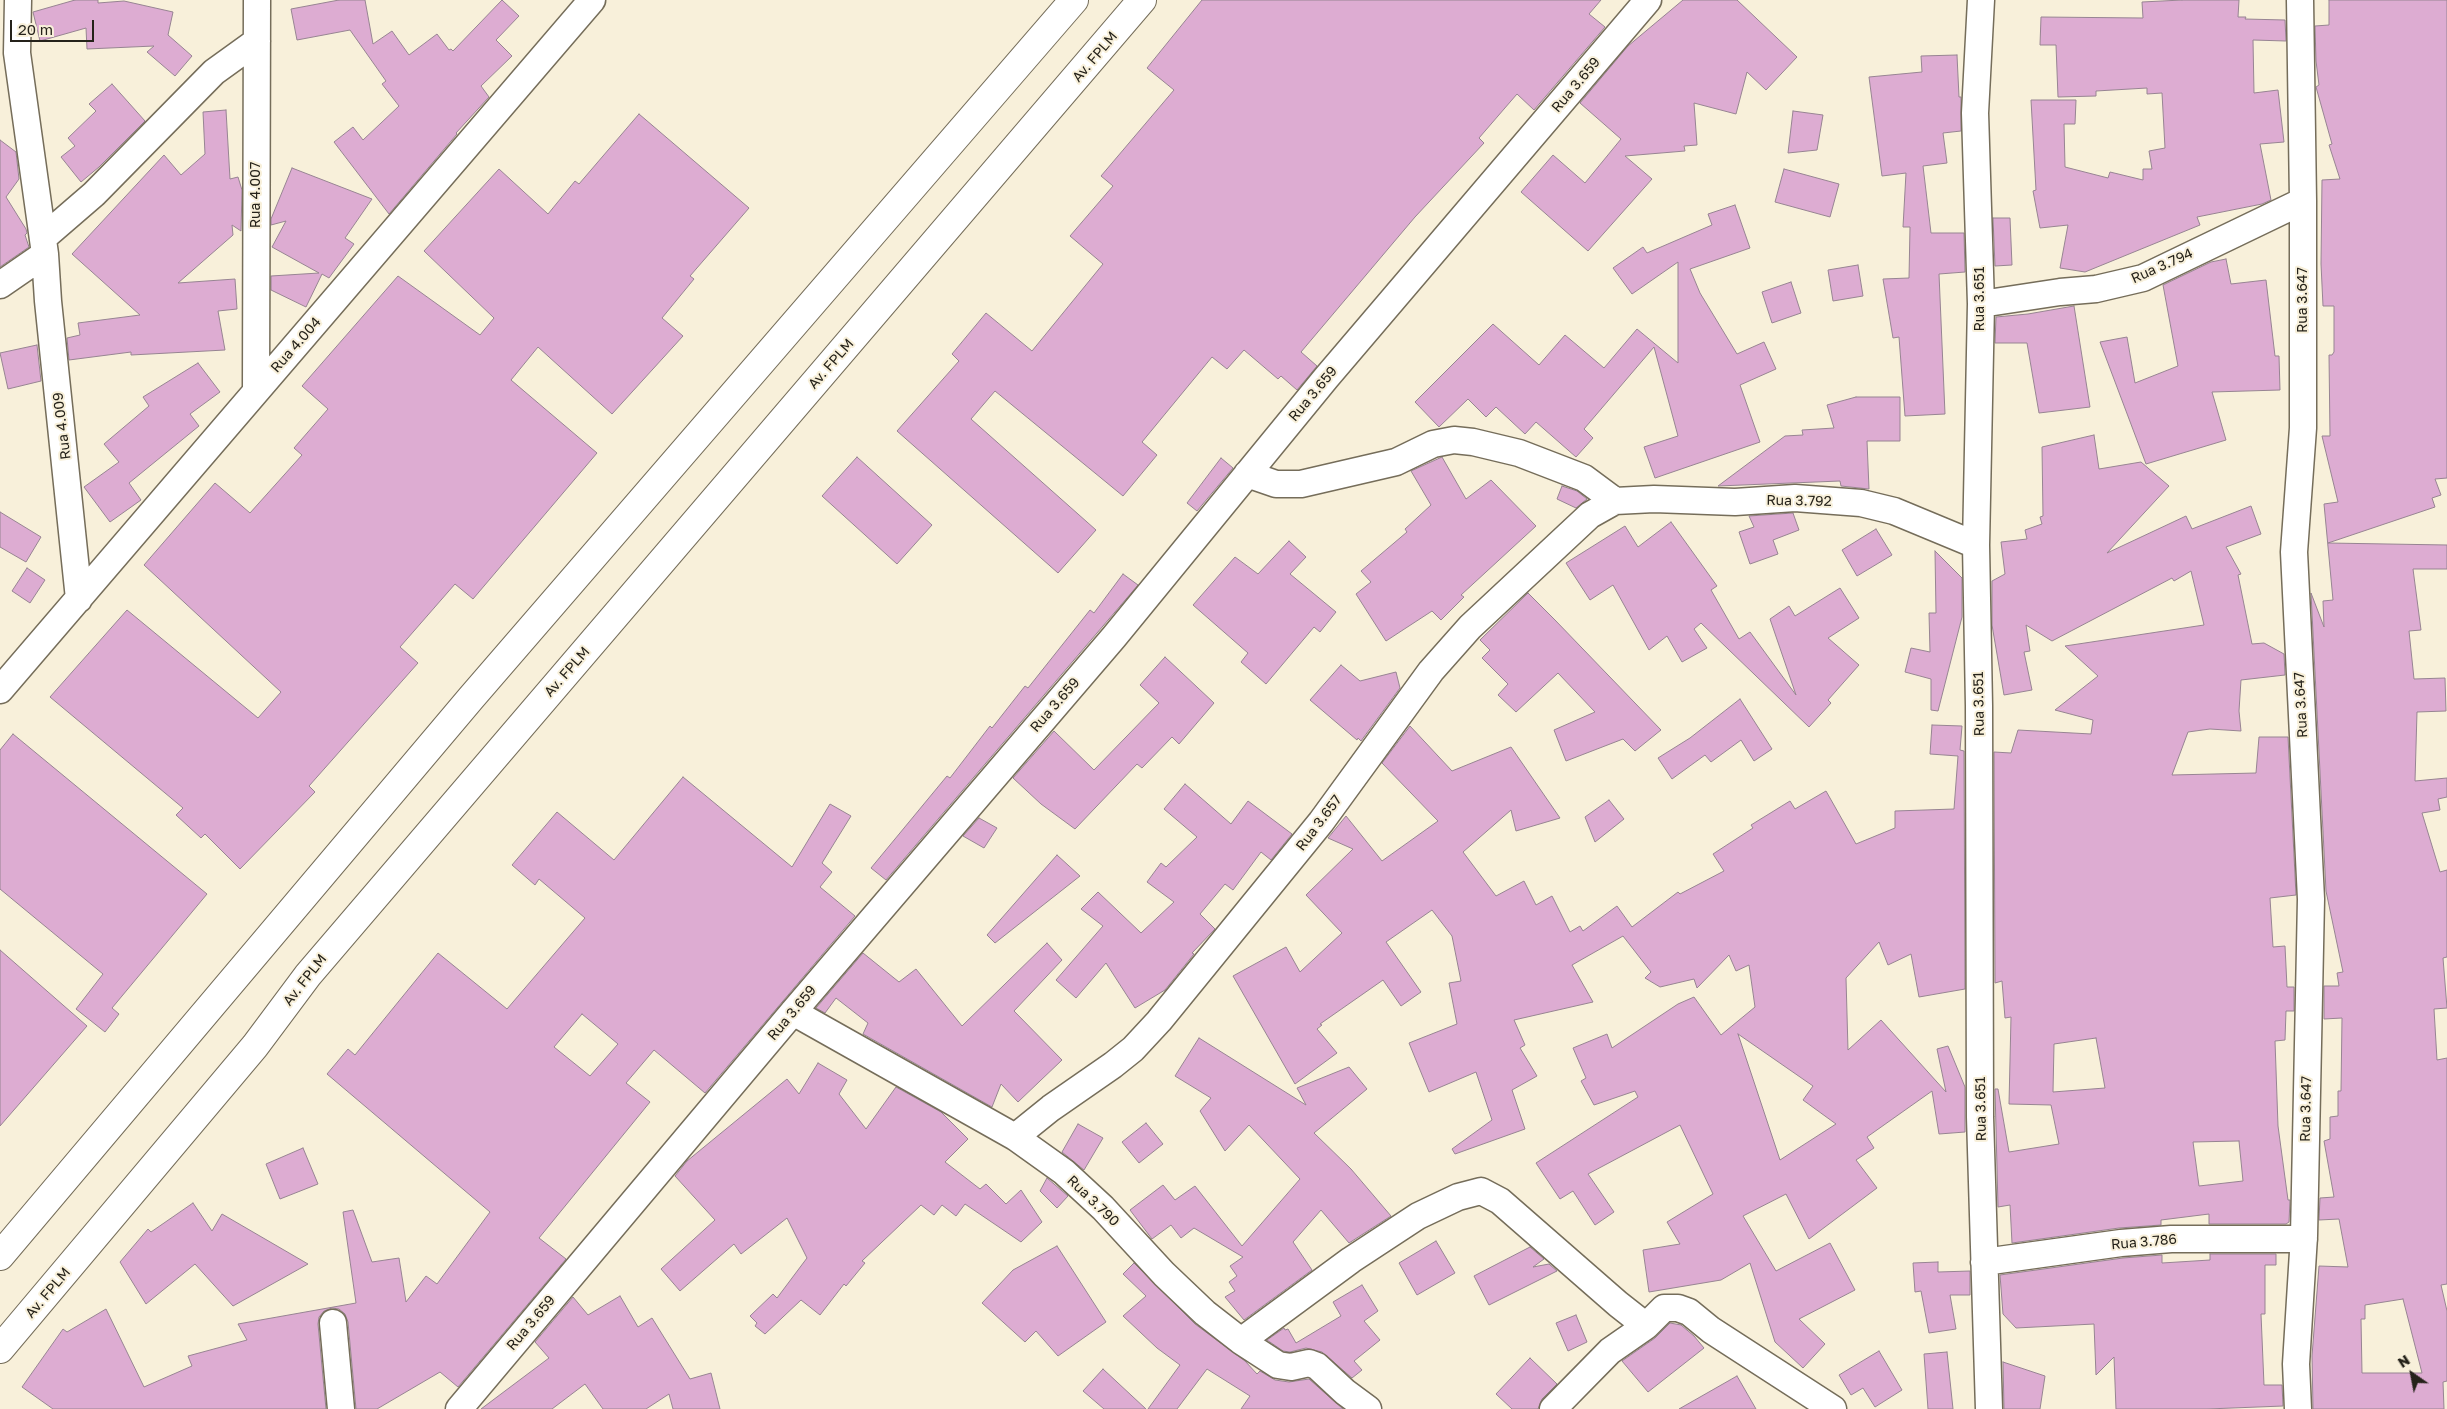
<!DOCTYPE html>
<html>
<head>
<meta charset="utf-8">
<style>
	body { margin:0 }
	#map { position:relative; width:2447px; height:1409px; overflow:hidden; background:#f8f0da; font-family:"Golos Text",sans-serif }
	canvas { display:block }
	.north { position:absolute; left:2387px; top:1349px; width:50px; height:50px; -webkit-text-stroke:4px #f8f0da; paint-order:stroke; rotate:327deg; font-size:14px; font-weight:700; line-height:20px; text-align:center; color:#25221a }
	.north::after { content:''; display:block; margin:auto; width:18px; height:22px; background:#25221a; clip-path:polygon(50% 0,100% 100%,50% 72%,0 100%) }
	.scale { position:absolute; left:10px; top:20px; width:84px; height:22px; box-sizing:border-box; border:2px solid #25221a; border-top:0; padding-left:6px; font-size:15px; line-height:18px; white-space:nowrap; color:#25221a; -webkit-text-stroke:4px #f8f0da; paint-order:stroke }
</style>
</head>
<body>
<div id="map">
<canvas width="2447" height="1409"></canvas>
<div class="north">N</div>
<div class="scale">20 m</div>
</div>
<script>
const context = document.querySelector('canvas').getContext('2d');
context.lineJoin = 'round';
function fillPath(path, color) { context.fillStyle = color; context.fill(path, 'evenodd'); }
const shape = rows => new Path2D(rows.map(r => 'M' + r).join(''));
function stroke(path, color, width, dash) { context.strokeStyle = color; context.lineWidth = width; context.lineCap = dash ? 'butt' : 'round'; context.setLineDash(dash || []); context.stroke(path); }
function write(font, color, halo, rows, align = 'center') {
  context.font = font + ' "Golos Text",sans-serif'; context.lineWidth = 4; context.setLineDash([]); context.textBaseline = 'middle'; context.strokeStyle = halo; context.fillStyle = color; for (const [text, x, y, turn = 0] of rows) {
    context.save(); context.translate(x, y); context.rotate((+turn || 0) * Math.PI / 180); context.textAlign = isNaN(turn) ? turn : align; if (halo) context.strokeText(text, 0, 0); context.fillText(text, 0, 0); context.restore();
  }
}
const building = shape([
	[75,0,98,0,98,3,124,1,173,12,168,35,192,56,175,76,147,52,154,46,87,49,86,28,40,41,33,12,75,0],
	[339,0,365,0,373,44,392,31,409,55,437,34,449,50,451,49,453,51,502,0,519,16,496,40,512,56,481,86,489,97,456,133,457,134,389,214,334,142,353,127,363,140,399,106,382,84,386,81,350,30,297,40,291,9,339,0],
	[1202,0,1601,0,1589,14,1605,27,1534,110,1517,94,1479,138,1484,143,1415,217,1301,352,1317,366,1297,390,1281,376,1278,379,1244,350,1227,369,1212,357,1142,442,1157,455,1123,496,995,391,971,419,1096,530,1058,573,897,431,959,361,952,354,986,313,1032,351,1103,264,1070,236,1113,186,1101,176,1174,90,1147,68,1202,0],
	[1683,0,1737,0,1797,57,1766,90,1747,72,1736,114,1694,103,1697,145,1684,146,1685,151,1625,156,1652,179,1588,251,1521,192,1553,155,1585,183,1621,139,1580,103,1628,46,1683,0],
	[2182,0,2239,0,2238,17,2246,17,2245,19,2285,20,2286,41,2253,40,2254,93,2278,90,2284,142,2260,144,2271,200,2262,204,2197,217,2200,225,2085,272,2060,268,2068,225,2040,228,2033,191,2036,190,2031,100,2076,100,2075,124,2064,124,2065,167,2108,178,2110,172,2143,180,2143,169,2152,169,2149,151,2165,148,2162,93,2147,94,2147,88,2096,91,2096,96,2058,97,2056,45,2040,45,2041,17,2143,18,2142,2,2182,0],
	[2329,0,2447,0,2447,478,2435,479,2441,495,2432,498,2435,507,2328,543,2447,545,2447,569,2413,569,2421,630,2409,631,2414,679,2445,678,2446,711,2417,712,2415,781,2447,778,2447,797,2438,799,2440,810,2422,813,2440,872,2447,870,2447,957,2443,958,2447,1008,2434,1009,2437,1060,2447,1058,2447,1284,2441,1285,2447,1311,2447,1381,2443,1382,2444,1409,2313,1409,2312,1356,2319,1266,2348,1267,2339,1219,2319,1220,2320,1198,2334,1197,2324,1141,2330,1139,2330,1117,2338,1116,2338,1091,2341,1091,2342,1018,2324,1019,2324,986,2339,986,2337,973,2343,972,2326,891,2311,593,2324,627,2323,601,2333,600,2324,504,2338,502,2322,436,2330,436,2329,355,2332,355,2334,352,2334,306,2323,306,2321,264,2322,180,2340,179,2329,145,2332,144,2316,87,2319,85,2316,61,2315,26,2329,25,2329,0],
	[2403,1299,2422,1373,2362,1373,2361,1319,2365,1319,2365,1305,2403,1299],
	[1957,55,1959,97,1961,97,1961,131,1943,133,1947,163,1923,166,1931,233,1964,233,1965,272,1939,274,1945,414,1905,416,1899,337,1893,338,1883,279,1909,278,1910,227,1903,227,1906,173,1882,176,1869,77,1922,72,1921,56,1957,55],
	[112,84,145,121,99,167,81,182,61,157,75,146,68,138,96,111,89,104,112,84],
	[226,110,230,179,238,177,242,190,241,231,232,225,233,235,178,283,235,279,237,309,218,311,225,350,131,355,131,352,69,360,67,338,80,335,78,323,140,315,72,254,164,155,181,175,205,154,203,112,226,110],
	[1793,111,1823,115,1817,150,1788,153,1793,111],
	[639,114,749,208,690,276,694,279,662,318,683,336,612,414,538,347,511,380,597,453,473,599,455,584,400,647,418,663,309,786,315,792,240,869,205,834,201,838,176,815,183,808,50,697,127,610,258,718,281,692,144,565,215,483,250,513,302,455,294,448,328,409,302,386,398,276,480,335,494,318,424,251,499,169,548,214,575,181,579,184,639,114],
	[0,140,16,152,19,179,6,197,26,229,27,233,25,235,29,247,0,267,0,140],
	[292,168,372,199,345,238,354,244,329,278,322,274,306,307,271,290,271,276,319,273,272,247,286,221,271,225,271,219,292,168],
	[1784,169,1839,184,1830,217,1775,202,1784,169],
	[1735,205,1750,248,1690,269,1700,293,1737,354,1764,342,1776,369,1740,385,1760,442,1655,478,1644,447,1678,436,1654,347,1584,429,1593,438,1576,457,1536,422,1525,434,1496,407,1486,417,1468,399,1439,427,1415,402,1493,324,1539,365,1565,335,1604,368,1637,329,1678,363,1678,262,1632,294,1613,268,1643,247,1647,253,1712,225,1708,214,1735,205],
	[1993,218,2010,218,2012,265,1995,266,1993,218],
	[2226,259,2231,284,2266,280,2275,356,2279,356,2280,390,2212,392,2226,440,2146,464,2100,342,2127,337,2135,383,2178,366,2163,285,2211,262,2226,259],
	[1858,265,1863,296,1833,301,1828,270,1858,265],
	[1791,282,1801,313,1772,323,1762,292,1791,282],
	[2074,306,2090,407,2039,413,2027,343,1995,343,1996,317,2028,314,2074,306],
	[37,345,41,381,8,389,0,353,37,345],
	[198,363,220,392,190,414,199,426,129,483,141,500,110,522,84,487,119,462,104,444,149,406,143,397,198,363],
	[1856,397,1900,397,1900,441,1867,441,1869,489,1841,486,1840,481,1718,486,1785,436,1803,435,1802,430,1834,428,1827,405,1856,397],
	[2094,435,2099,469,2141,462,2169,486,2107,553,2186,516,2192,529,2251,506,2261,534,2226,547,2241,574,2238,575,2252,644,2264,643,2284,654,2285,675,2241,680,2239,711,2241,731,2210,729,2188,732,2172,775,2256,773,2259,737,2288,737,2296,895,2270,898,2273,947,2285,946,2287,987,2294,987,2294,1011,2286,1011,2285,1040,2275,1041,2278,1126,2288,1200,2290,1200,2289,1222,2286,1224,2209,1224,2209,1214,2161,1220,2161,1225,2119,1228,2012,1243,2010,1205,1998,1207,1995,1089,1998,1089,2009,1152,2059,1144,2051,1105,2009,1104,2011,1017,2005,1018,2002,981,1995,983,1994,752,2011,753,2018,730,2091,734,2093,720,2055,710,2098,676,2065,646,2204,625,2191,571,2174,581,2172,578,2052,641,2026,625,2030,651,2024,652,2032,690,2004,695,1992,625,1992,581,2005,574,2001,542,2027,539,2025,530,2042,524,2040,517,2043,516,2042,447,2094,435],
	[2096,1038,2105,1088,2053,1092,2054,1044,2096,1038],
	[2239,1141,2243,1181,2199,1186,2193,1142,2239,1141],
	[857,457,932,525,897,564,822,496,857,457],
	[1442,457,1466,499,1491,480,1536,526,1461,595,1464,597,1441,620,1432,611,1386,641,1356,594,1371,582,1361,571,1407,532,1405,529,1431,505,1411,471,1442,457],
	[1221,458,1233,468,1197,511,1187,503,1221,458],
	[1562,486,1577,491,1587,499,1576,508,1557,499,1562,486],
	[0,512,41,537,26,562,0,547,0,512],
	[1793,513,1799,530,1773,540,1778,554,1750,564,1739,532,1754,527,1749,516,1793,513],
	[1671,522,1717,586,1711,590,1739,639,1750,632,1796,695,1770,619,1789,606,1795,616,1840,588,1859,618,1828,638,1859,665,1828,700,1831,703,1809,727,1701,623,1694,629,1707,648,1682,662,1667,636,1649,650,1613,585,1590,600,1566,563,1625,526,1638,547,1671,522],
	[1876,529,1892,555,1857,576,1842,550,1876,529],
	[1289,541,1306,557,1290,574,1336,612,1320,632,1314,627,1266,684,1241,662,1248,653,1193,605,1235,557,1258,574,1289,541],
	[1935,551,1962,578,1962,617,1938,711,1931,710,1931,679,1905,672,1911,648,1930,652,1929,613,1936,613,1935,551],
	[27,568,45,580,30,603,12,591,27,568],
	[1123,574,1138,585,886,880,871,868,947,776,950,778,990,726,992,728,1025,686,1028,688,1090,610,1094,613,1123,574],
	[1528,593,1555,620,1661,730,1635,751,1623,739,1566,761,1554,730,1595,712,1558,673,1516,712,1498,695,1508,684,1482,658,1490,650,1480,640,1528,593],
	[1165,657,1214,703,1179,744,1172,737,1142,768,1137,764,1075,829,1041,804,1013,778,1054,731,1094,770,1159,703,1140,685,1165,657],
	[1341,665,1360,681,1396,672,1400,688,1361,741,1358,738,1357,740,1310,700,1341,665],
	[1740,699,1772,749,1754,761,1741,740,1711,762,1705,755,1672,779,1658,758,1690,738,1740,699],
	[1932,725,1962,726,1960,750,1964,751,1965,989,1919,997,1911,954,1888,965,1879,942,1846,978,1848,1050,1881,1020,1946,1092,1937,1049,1948,1046,1965,1087,1965,1132,1939,1134,1932,1091,1867,1137,1874,1148,1856,1160,1877,1188,1809,1239,1786,1194,1743,1216,1776,1271,1830,1243,1855,1290,1799,1319,1825,1344,1803,1368,1775,1342,1750,1263,1721,1280,1649,1292,1643,1250,1680,1244,1667,1222,1713,1194,1680,1125,1588,1174,1614,1212,1595,1225,1573,1191,1560,1199,1536,1163,1638,1097,1635,1091,1594,1105,1581,1081,1586,1078,1573,1048,1607,1034,1612,1048,1678,1004,1694,997,1721,1035,1755,1007,1749,965,1736,971,1729,955,1697,988,1694,979,1660,987,1645,978,1651,972,1623,936,1572,965,1593,1002,1514,1020,1525,1045,1520,1048,1537,1076,1512,1090,1525,1129,1455,1154,1452,1149,1492,1120,1476,1072,1429,1092,1409,1043,1457,1024,1449,983,1461,981,1452,936,1432,910,1386,942,1421,992,1401,1006,1383,980,1320,1024,1322,1025,1317,1029,1337,1053,1295,1084,1233,976,1286,947,1300,972,1342,933,1306,895,1353,849,1328,838,1346,816,1382,861,1438,821,1382,763,1410,726,1452,771,1511,747,1560,818,1516,831,1511,810,1463,852,1496,896,1524,881,1536,905,1552,896,1570,932,1580,926,1583,931,1617,906,1632,927,1678,892,1680,894,1724,871,1713,854,1753,828,1751,825,1790,801,1795,809,1826,791,1856,844,1895,828,1895,811,1954,809,1958,756,1930,754,1932,725],
	[1738,1034,1813,1086,1803,1100,1836,1124,1780,1160,1738,1034],
	[13,734,207,894,112,1008,119,1014,105,1032,76,1009,103,974,0,889,0,750,13,734],
	[683,777,792,867,830,804,851,816,822,863,832,872,820,887,855,916,705,1093,654,1050,626,1083,650,1102,539,1238,566,1259,458,1387,440,1372,377,1409,356,1409,348,1322,345,1314,339,1309,332,1308,324,1311,319,1317,318,1324,326,1409,53,1409,22,1387,63,1329,67,1332,106,1309,144,1387,192,1366,188,1356,247,1340,238,1324,356,1303,343,1212,353,1210,372,1262,399,1258,406,1302,426,1276,437,1284,490,1212,327,1074,348,1049,355,1055,438,953,507,1009,585,918,539,879,535,885,512,865,557,812,614,860,683,777],
	[582,1014,618,1044,590,1076,554,1047,582,1014],
	[1185,784,1231,824,1248,801,1292,834,1271,860,1261,852,1233,890,1225,884,1200,914,1215,929,1192,953,1194,954,1165,990,1135,1008,1106,963,1076,998,1056,980,1103,926,1081,909,1098,892,1141,933,1174,902,1147,882,1161,863,1166,867,1197,837,1164,809,1185,784],
	[1609,800,1624,819,1595,842,1585,817,1609,800],
	[979,818,997,828,984,848,963,836,979,818],
	[1057,855,1080,876,995,943,987,935,1057,855],
	[1047,943,1062,960,1014,1011,1062,1060,1018,1102,1001,1084,992,1107,863,1034,868,1023,836,998,825,1013,816,1008,863,953,899,982,916,969,962,1026,1047,943],
	[0,950,87,1026,0,1126,0,950],
	[1199,1038,1306,1105,1297,1088,1349,1067,1367,1089,1314,1133,1351,1169,1391,1216,1349,1243,1321,1210,1293,1242,1312,1270,1244,1320,1225,1297,1235,1291,1229,1282,1237,1276,1230,1266,1243,1257,1194,1228,1181,1238,1171,1225,1152,1239,1130,1210,1163,1185,1175,1200,1195,1186,1242,1246,1300,1179,1249,1125,1225,1151,1200,1111,1211,1098,1175,1076,1199,1038],
	[818,1063,847,1080,839,1094,866,1129,896,1087,941,1112,968,1139,945,1162,980,1189,986,1184,1006,1204,1021,1190,1042,1222,1021,1242,965,1204,956,1216,942,1205,934,1215,921,1205,862,1261,865,1263,846,1286,844,1284,820,1315,801,1300,765,1334,755,1326,757,1323,750,1316,773,1294,777,1298,807,1258,787,1218,741,1254,734,1244,680,1291,661,1269,715,1220,675,1176,687,1161,787,1079,799,1094,818,1063],
	[1146,1123,1163,1144,1139,1163,1122,1142,1146,1123],
	[1078,1124,1103,1138,1084,1170,1062,1152,1078,1124],
	[303,1148,318,1184,280,1199,266,1164,303,1148],
	[1047,1178,1068,1196,1057,1208,1040,1191,1047,1178],
	[193,1203,212,1231,222,1214,308,1264,233,1306,195,1264,146,1304,120,1262,148,1229,151,1232,193,1203],
	[1436,1241,1455,1273,1417,1295,1399,1263,1436,1241],
	[1057,1246,1106,1322,1058,1356,1036,1331,1025,1342,982,1303,1013,1270,1057,1246],
	[1530,1247,1544,1259,1533,1267,1549,1264,1557,1271,1489,1305,1474,1276,1530,1247],
	[2210,1254,2276,1254,2276,1265,2265,1265,2265,1314,2261,1314,2264,1385,2282,1385,2283,1406,2207,1409,2116,1409,2114,1357,2096,1375,2094,1324,2016,1328,2003,1314,2000,1275,2123,1258,2162,1255,2162,1263,2210,1260,2210,1254],
	[1938,1262,1938,1272,1970,1271,1970,1295,1950,1295,1956,1329,1929,1333,1921,1291,1915,1292,1913,1263,1938,1262],
	[1134,1263,1195,1324,1245,1361,1257,1374,1260,1371,1275,1380,1289,1382,1309,1379,1343,1409,1241,1409,1250,1396,1207,1369,1177,1409,1148,1409,1180,1365,1157,1348,1123,1316,1146,1296,1123,1274,1134,1263],
	[1362,1285,1378,1311,1364,1321,1380,1340,1354,1361,1362,1370,1352,1378,1322,1352,1306,1348,1290,1352,1283,1351,1267,1340,1284,1328,1285,1330,1288,1329,1296,1343,1341,1316,1333,1302,1362,1285],
	[620,1296,638,1327,652,1318,690,1379,711,1373,720,1409,673,1409,669,1394,646,1409,603,1409,585,1384,552,1409,481,1409,549,1358,535,1342,573,1297,588,1315,620,1296],
	[1576,1315,1587,1342,1568,1351,1556,1323,1576,1315],
	[1670,1323,1681,1325,1694,1336,1704,1348,1648,1392,1622,1361,1655,1338,1670,1323],
	[1879,1351,1902,1390,1875,1407,1863,1388,1851,1395,1839,1375,1879,1351],
	[1947,1352,1953,1409,1928,1409,1924,1354,1947,1352],
	[1530,1358,1557,1384,1542,1399,1538,1409,1512,1409,1496,1394,1530,1358],
	[2003,1362,2045,1376,2040,1409,2004,1409,2003,1362],
	[1103,1369,1146,1409,1104,1409,1083,1391,1103,1369],
	[1737,1376,1756,1409,1679,1409,1737,1376]
]);
const street = shape([
	[18,0,17,53,45,254,48,301,79,599],
	[1981,0,1975,113,1981,304,1976,545,1979,706,1980,1117,1989,1409],
	[43,238,94,194,214,72,257,41],
	[0,285,45,254],
	[1981,304,2060,292,2096,289,2143,278,2303,201],
	[256,391,257,0],
	[1247,474,1276,484,1301,484,1396,462,1433,444,1454,440,1473,442,1519,453,1584,478,1615,501],
	[0,690,592,0],
	[793,1012,1015,1137,1064,1172,1103,1208,1164,1274,1205,1313,1241,1341,1278,1365,1291,1367,1309,1363,1317,1366,1345,1392,1368,1409],
	[1015,1137,1051,1108,1113,1065,1133,1049,1159,1021,1321,822,1431,671,1470,627,1590,515,1615,501,1654,499,1735,502,1795,498,1861,503,1894,511,1976,545],
	[1984,1262,2121,1243,2171,1239,2304,1239],
	[333,1323,341,1409],
	[1241,1341,1351,1260,1418,1216,1458,1197,1481,1191,1500,1201,1618,1304,1646,1326,1664,1308,1678,1308,1689,1312,1711,1330,1833,1409],
	[459,1409,793,1012,1114,637,1326,378,1648,0],
	[1553,1409,1610,1351,1646,1326],
	[2298,1409,2296,1364,2304,1236,2311,899,2294,552,2303,428,2303,201,2300,0]
]);
const secondary = shape([
	[0,1256,471,698,1074,0],
	[0,1349,255,1046,308,975,1142,0]
]);
const streetNames = [
	["Av. FPLM",1095,57,-50],
	["Rua 3.659",1576,85,-50],
	["Rua 4.007",256,195,-90],
	["Rua 3.794",2162,266,-24],
	["Rua 3.651",1980,299,-90],
	["Rua 3.647",2303,300,-90],
	["Rua 4.004",296,345,-49],
	["Av. FPLM",831,364,-49],
	["Rua 3.659",1313,394,-50],
	["Rua 4.009",62,426,-97],
	["Rua 3.792",1799,501,1],
	["Av. FPLM",567,672,-49],
	["Rua 3.651",1979,704,-91],
	["Rua 3.659",1055,705,-49],
	["Rua 3.647",2301,705,-93],
	["Rua 3.657",1319,823,-53],
	["Av. FPLM",305,980,-52],
	["Rua 3.659",792,1013,-50],
	["Rua 3.651",1981,1109,-91],
	["Rua 3.647",2306,1109,-89],
	["Rua 3.790",1093,1201,44],
	["Rua 3.786",2144,1242,-5],
	["Av. FPLM",48,1293,-50],
	["Rua 3.659",531,1323,-50]
];
fillPath(building, '#ddacd2');
stroke(building, '#978492', 1);
stroke(street, '#756d5a', 29);
stroke(secondary, '#756d5a', 30);
stroke(street, '#fff', 26);
stroke(secondary, '#fff', 28);
write('14px', '#25221a', '#f8f0da', streetNames);
</script>
</body>
</html>
